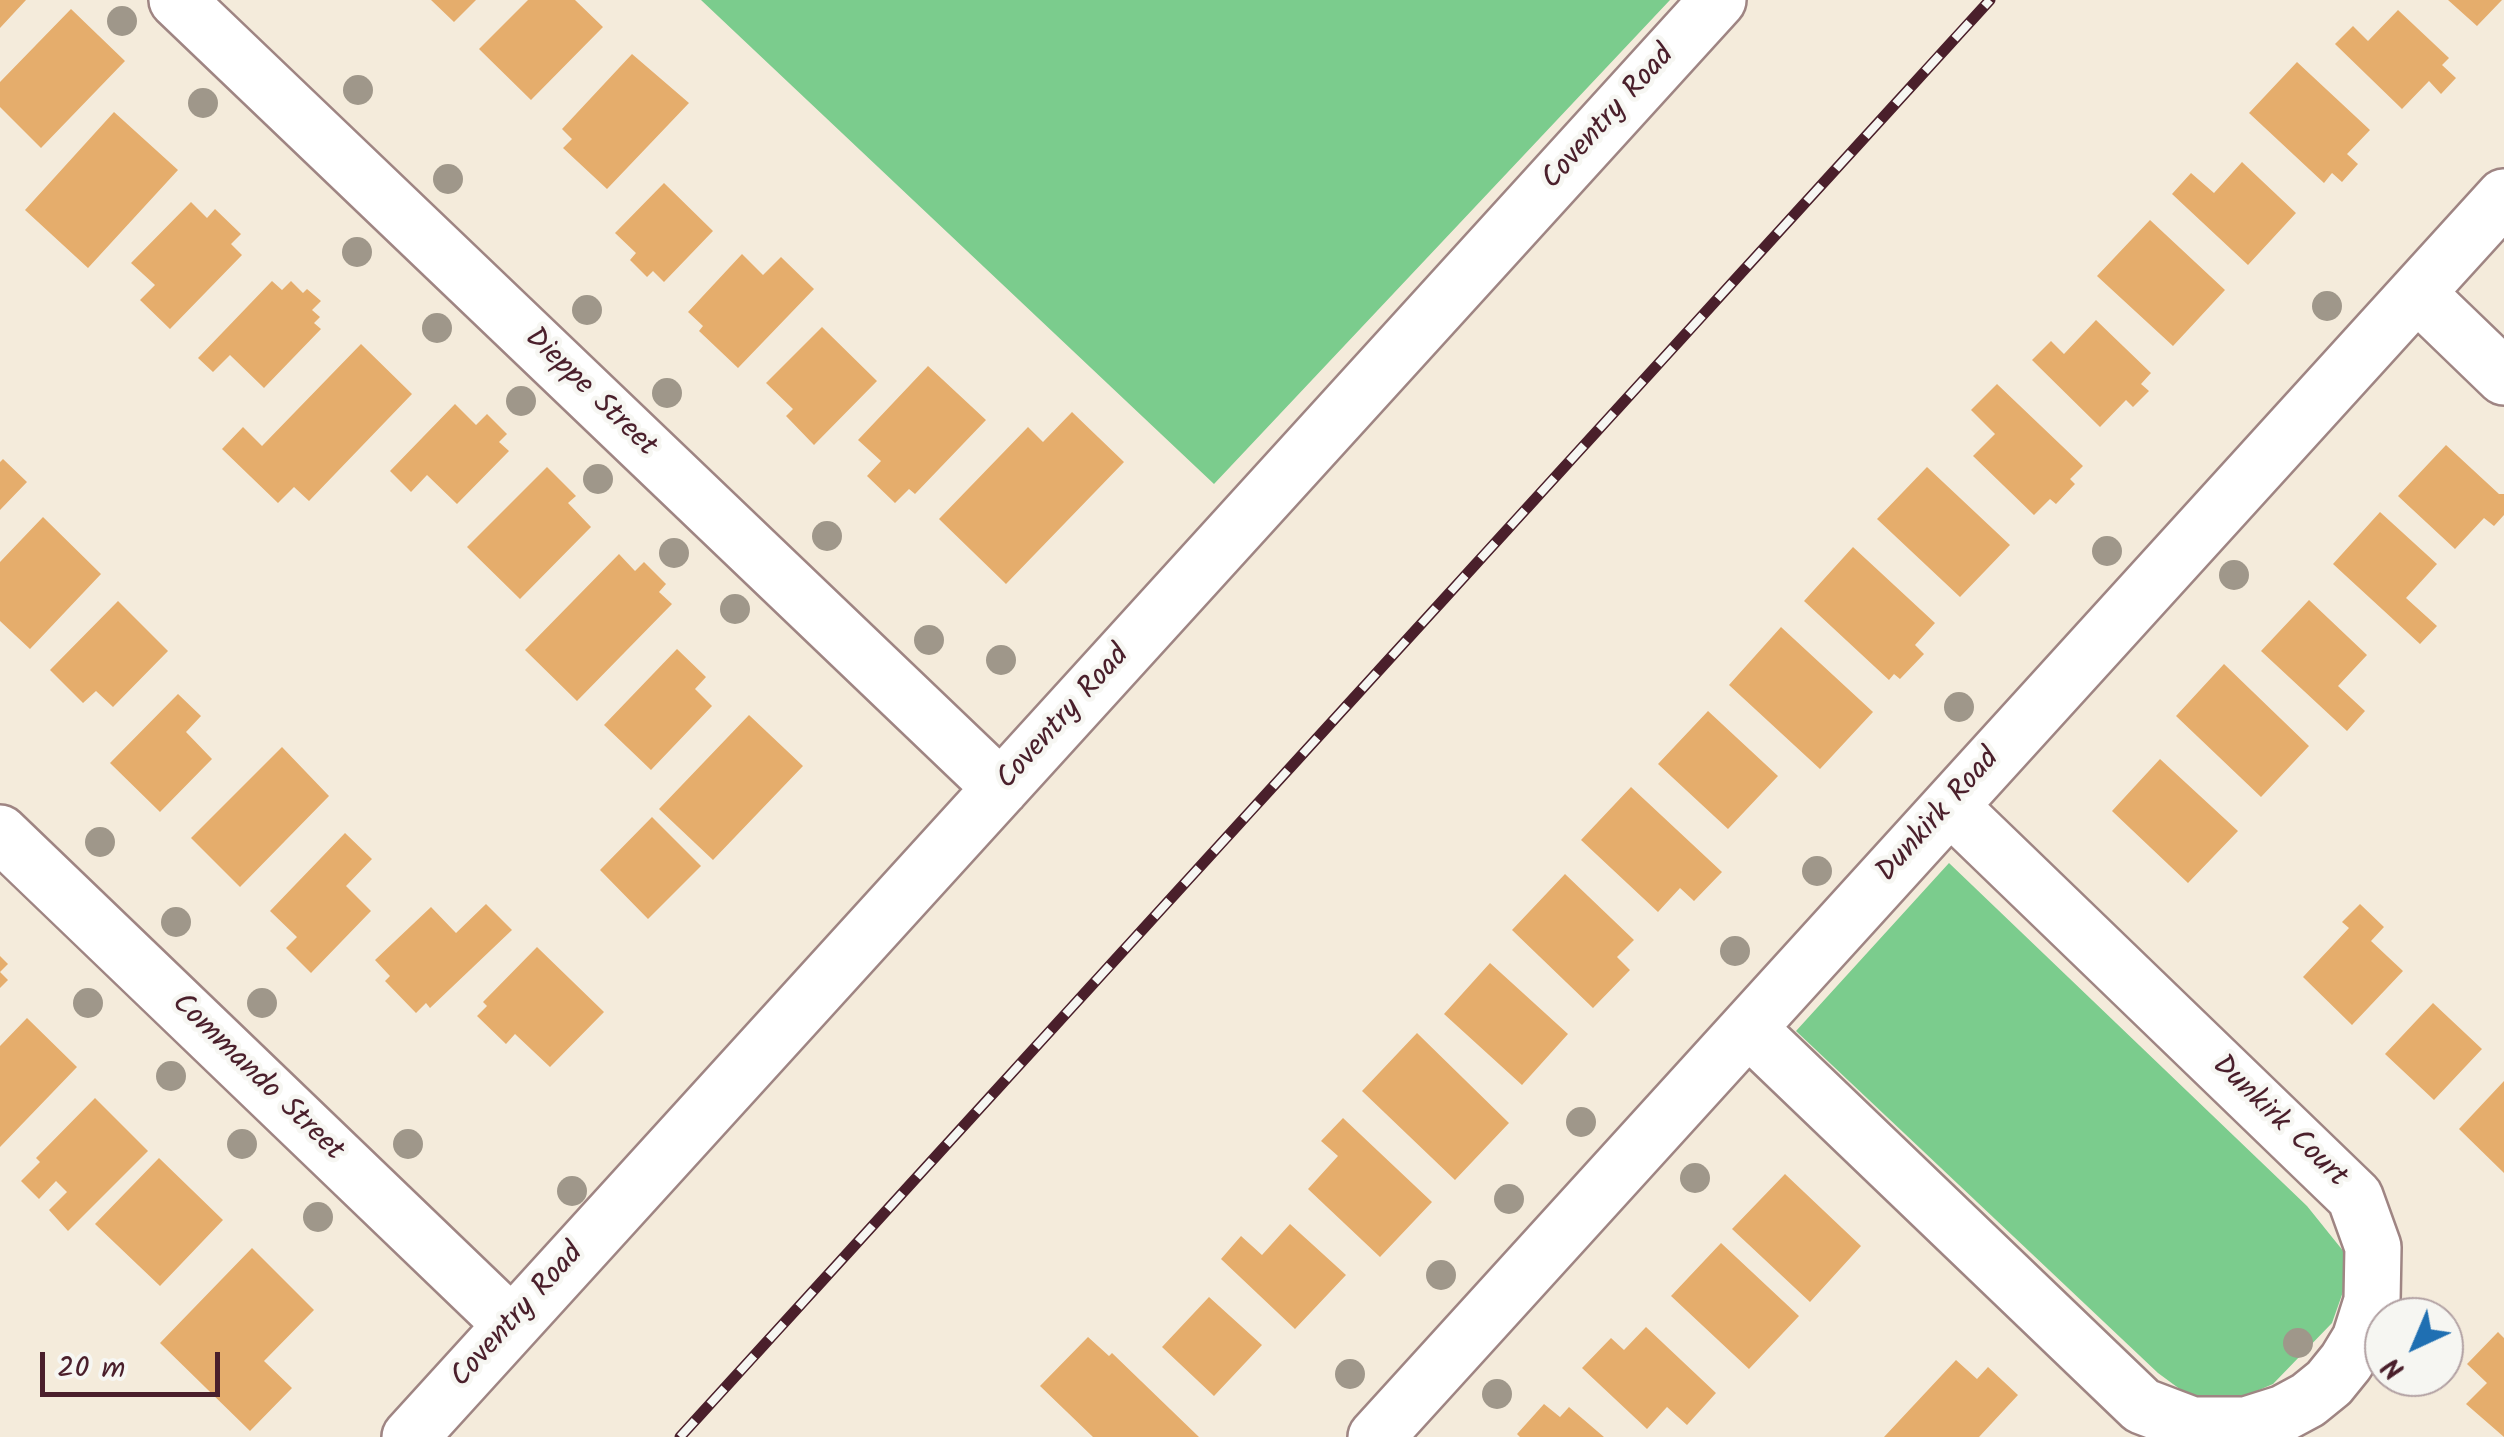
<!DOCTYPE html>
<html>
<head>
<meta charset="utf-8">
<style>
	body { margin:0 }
	#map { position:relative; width:2504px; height:1437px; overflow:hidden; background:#f4ebdb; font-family:Kalam,sans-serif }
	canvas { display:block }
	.north { position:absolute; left:2364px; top:1297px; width:100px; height:100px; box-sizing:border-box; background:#f6f6f2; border:2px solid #b1a0a2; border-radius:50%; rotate:224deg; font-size:28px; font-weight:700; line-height:40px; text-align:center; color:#4a1f2b }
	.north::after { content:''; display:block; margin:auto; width:35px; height:45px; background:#1f6fb2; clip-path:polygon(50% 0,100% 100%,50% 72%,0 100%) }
	.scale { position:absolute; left:40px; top:1352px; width:180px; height:45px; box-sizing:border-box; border:5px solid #4a1f2b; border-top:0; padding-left:12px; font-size:30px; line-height:35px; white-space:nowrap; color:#4a1f2b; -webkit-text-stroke:8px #f6f6f2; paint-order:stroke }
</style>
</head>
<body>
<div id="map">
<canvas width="2504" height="1437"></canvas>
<div class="north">N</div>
<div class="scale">20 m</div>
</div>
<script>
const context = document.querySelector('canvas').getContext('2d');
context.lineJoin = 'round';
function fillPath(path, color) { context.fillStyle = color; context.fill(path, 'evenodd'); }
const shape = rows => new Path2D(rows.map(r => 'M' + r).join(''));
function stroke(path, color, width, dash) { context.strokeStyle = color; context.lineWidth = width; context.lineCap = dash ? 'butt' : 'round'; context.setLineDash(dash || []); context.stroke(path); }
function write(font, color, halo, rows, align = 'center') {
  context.font = font + ' Kalam,sans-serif'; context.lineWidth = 9; context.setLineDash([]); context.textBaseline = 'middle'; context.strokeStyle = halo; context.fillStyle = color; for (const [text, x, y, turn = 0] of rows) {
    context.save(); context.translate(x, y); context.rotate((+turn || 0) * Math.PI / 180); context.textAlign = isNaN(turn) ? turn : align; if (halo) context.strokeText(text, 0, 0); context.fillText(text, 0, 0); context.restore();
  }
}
const green = shape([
	[701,0,1670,0,1214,484],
	[1949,863,2307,1206,2344,1252,2344,1289,2332,1323,2273,1384,2231,1402,2192,1398,2158,1373,1796,1031]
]);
const building = shape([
	[0,0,26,0,0,28],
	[431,0,476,0,454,22],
	[528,0,575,0,603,27,531,100,479,49],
	[2448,0,2502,0,2477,26],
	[71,9,125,61,41,148,0,107,0,82],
	[2398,10,2449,58,2442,65,2456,78,2441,94,2429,81,2402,109,2335,44,2353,26,2368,41],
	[632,54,689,103,607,189,563,148,572,139,562,129],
	[2297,62,2370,130,2347,154,2358,164,2342,182,2332,173,2324,183,2249,113],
	[114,112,178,170,88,268,25,210],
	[2242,162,2296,213,2248,265,2172,194,2191,173,2214,193],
	[664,183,713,231,664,282,653,271,647,277,630,260,636,253,615,233],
	[191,202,207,218,215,209,241,234,231,244,242,255,170,329,140,300,155,285,131,263],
	[2150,220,2225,290,2173,346,2097,276],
	[742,254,763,275,781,257,814,289,738,368,699,331,703,326,688,312],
	[272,281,282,290,291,281,303,293,307,289,321,301,312,310,320,317,314,323,321,329,264,388,230,355,213,372,198,358],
	[2096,320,2151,373,2141,384,2149,391,2133,407,2126,400,2100,427,2032,360,2051,341,2064,354],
	[822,327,877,381,814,445,786,416,793,409,766,383],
	[361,344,412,394,309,501,294,487,278,503,222,449,243,427,262,446],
	[928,366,986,420,915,494,909,489,895,503,867,476,881,461,858,440],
	[1997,384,2083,466,2070,479,2075,484,2056,504,2050,499,2034,515,1973,456,1995,434,1971,410],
	[455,404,476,425,487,414,507,434,499,442,509,451,457,504,427,475,411,492,390,471],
	[1072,412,1124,462,1006,584,939,519,1028,427,1043,442],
	[2446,445,2499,494,2504,494,2504,515,2494,526,2484,518,2455,549,2398,496],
	[3,459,27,482,0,510,0,462],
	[547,467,576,496,568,503,591,527,520,599,467,547],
	[1927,467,2010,545,1960,597,1877,519],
	[2380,512,2437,564,2406,598,2437,626,2420,644,2333,564],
	[43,517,101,574,30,649,0,621,0,562],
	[1853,547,1935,623,1915,645,1924,654,1900,679,1894,674,1889,680,1804,601],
	[619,554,635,571,644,562,666,584,659,592,672,604,577,701,525,650],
	[2309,600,2367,655,2338,686,2365,711,2347,731,2261,651],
	[118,601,168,651,113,707,96,691,83,703,50,670],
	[1781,627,1873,712,1820,769,1729,685],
	[677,649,706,677,695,689,712,706,651,770,604,725],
	[2224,664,2309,746,2261,797,2176,716],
	[178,694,201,716,186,732,212,759,160,812,110,763],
	[1708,711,1778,776,1728,829,1658,764],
	[749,715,803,766,713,860,659,809],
	[282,747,329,796,240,887,191,838],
	[2160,759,2238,831,2188,883,2112,811],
	[1631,787,1722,872,1694,901,1680,888,1658,912,1581,840],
	[652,817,701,866,648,919,600,870],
	[345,833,372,859,346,886,371,911,311,973,286,948,297,937,270,911],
	[1565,874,1634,940,1617,957,1630,970,1593,1008,1512,930],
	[486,904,512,930,430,1008,426,1003,416,1013,385,981,390,976,375,960,431,907,456,933],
	[2360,904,2384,927,2371,941,2403,971,2352,1025,2303,977,2349,928,2342,922],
	[537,947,604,1012,550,1067,515,1034,506,1044,477,1016,487,1006,483,1002],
	[0,956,8,964,0,972,8,980,0,988],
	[1490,963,1568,1034,1522,1085,1444,1014],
	[2433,1003,2482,1049,2434,1100,2385,1054],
	[27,1018,77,1067,0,1147,0,1046],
	[1417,1033,1509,1123,1455,1180,1362,1091],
	[2504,1081,2504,1173,2459,1129],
	[95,1098,148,1151,68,1231,49,1210,67,1192,56,1181,39,1199,21,1181,40,1162,36,1158],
	[1343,1118,1432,1202,1380,1257,1308,1189,1338,1156,1321,1141],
	[159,1158,223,1220,160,1286,95,1224],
	[1785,1174,1861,1246,1810,1302,1732,1229],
	[1290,1224,1346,1275,1295,1329,1221,1259,1241,1236,1262,1255],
	[1721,1243,1799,1316,1749,1369,1671,1296],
	[252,1248,314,1310,264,1361,292,1388,250,1431,160,1343],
	[1209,1297,1262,1345,1214,1396,1162,1347],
	[1646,1327,1716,1393,1687,1425,1667,1407,1647,1429,1582,1368,1611,1338,1624,1350],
	[2498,1332,2504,1338,2504,1437,2466,1404,2487,1383,2467,1364],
	[1088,1337,1109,1356,1112,1353,1199,1437,1093,1437,1040,1386],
	[1956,1360,1977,1379,1988,1367,2018,1395,1979,1437,1884,1437],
	[1544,1404,1560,1417,1569,1407,1604,1437,1520,1437,1517,1434]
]);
const minor = shape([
	[177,0,1001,788],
	[2417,293,2504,377],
	[0,833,512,1325],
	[1748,1028,2142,1406,2192,1425,2246,1425,2284,1413,2308,1400,2329,1383,2346,1362,2360,1339,2372,1301,2373,1247,2355,1197,1950,806],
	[410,1437,1718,0],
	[1376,1437,2504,197]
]);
const rail = shape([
	[680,1437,1990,0]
]);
const trees = [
	[122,21],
	[358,90],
	[203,103],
	[448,179],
	[357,252],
	[2327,306],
	[587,310],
	[437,328],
	[667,393],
	[521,401],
	[598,479],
	[827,536],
	[2107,551],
	[674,553],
	[2234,575],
	[735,609],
	[929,640],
	[1001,660],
	[1959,707],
	[100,842],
	[1817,871],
	[176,922],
	[1735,951],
	[88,1003],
	[262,1003],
	[171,1076],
	[1581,1122],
	[242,1144],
	[408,1144],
	[1695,1178],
	[572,1191],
	[1509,1199],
	[318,1217],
	[1441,1275],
	[2298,1343],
	[1350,1374],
	[1497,1394]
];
const streetNames = [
	["Coventry Road",1610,119,-48],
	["Dieppe Street",589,394,44],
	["Coventry Road",1065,719,-48],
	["Dunkirk Road",1940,817,-48],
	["Commando Street",256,1079,44],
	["Dunkirk Court",2278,1123,44],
	["Coventry Road",519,1317,-48]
];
fillPath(green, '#7bcc8d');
fillPath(building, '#e5ad6c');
stroke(minor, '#9f8583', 60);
stroke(minor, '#fff', 55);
stroke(rail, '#4a1f2b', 11);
stroke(rail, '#f6f6f2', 8, [22]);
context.fillStyle = '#9f978a';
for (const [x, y] of trees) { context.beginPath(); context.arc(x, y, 15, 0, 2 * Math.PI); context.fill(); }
write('30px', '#4a1f2b', '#f6f6f2', streetNames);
</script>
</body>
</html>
